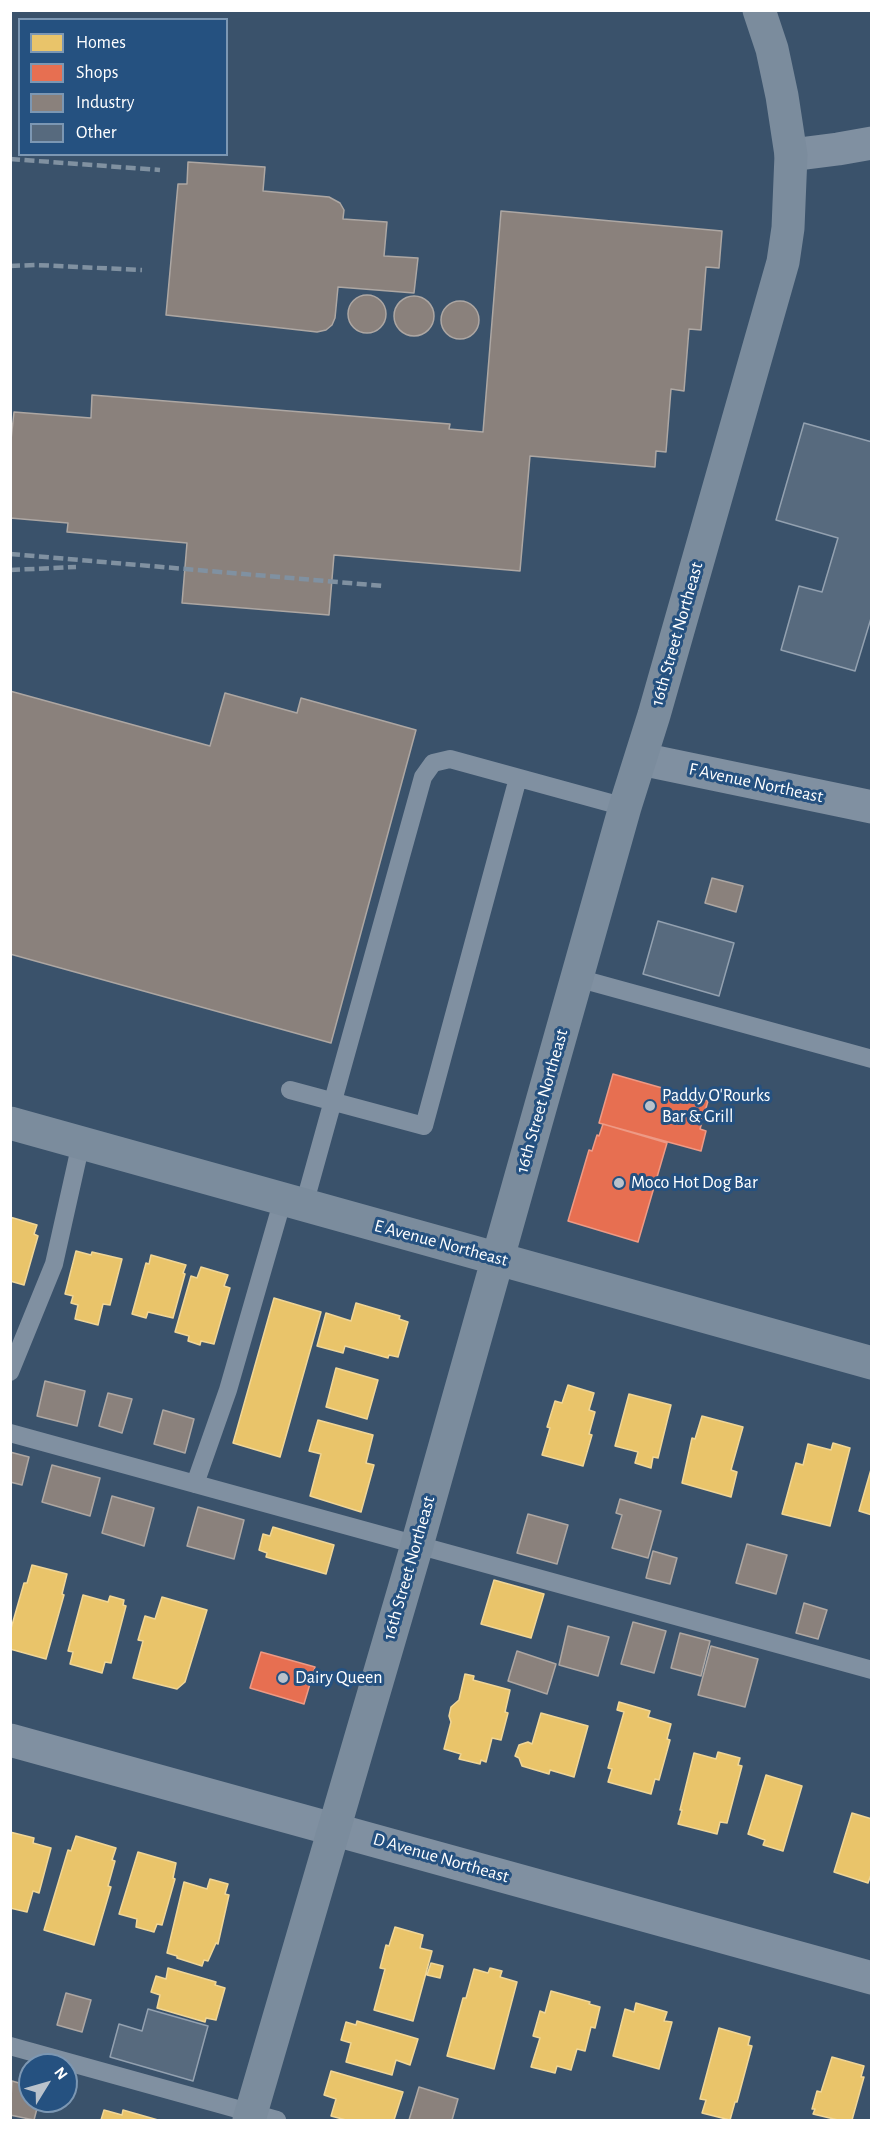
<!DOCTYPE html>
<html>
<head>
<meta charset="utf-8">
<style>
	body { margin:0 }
	#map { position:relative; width:882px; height:2131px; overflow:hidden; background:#3a526b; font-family:"Alegreya Sans",sans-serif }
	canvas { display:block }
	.frame { position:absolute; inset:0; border:12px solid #fff; pointer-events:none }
	.legend { position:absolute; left:18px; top:18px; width:210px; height:138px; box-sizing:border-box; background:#255180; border:2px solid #7c97b3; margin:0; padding:8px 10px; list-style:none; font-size:18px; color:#fff }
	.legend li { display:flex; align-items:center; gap:12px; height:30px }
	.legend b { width:30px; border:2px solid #7c97b3 }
	.north { position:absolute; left:18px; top:2053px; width:60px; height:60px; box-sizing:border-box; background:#255180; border:2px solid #7c97b3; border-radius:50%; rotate:53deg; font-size:16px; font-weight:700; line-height:24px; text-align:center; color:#fff }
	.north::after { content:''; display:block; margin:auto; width:21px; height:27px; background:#bac2cb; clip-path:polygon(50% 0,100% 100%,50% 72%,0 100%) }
</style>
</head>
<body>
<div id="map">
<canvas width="882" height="2131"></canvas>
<div class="frame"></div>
<ul class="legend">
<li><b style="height:16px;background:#e9c46a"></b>Homes</li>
<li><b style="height:16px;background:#e76f51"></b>Shops</li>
<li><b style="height:16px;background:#8a817c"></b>Industry</li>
<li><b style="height:16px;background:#576a7e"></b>Other</li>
</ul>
<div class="north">N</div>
</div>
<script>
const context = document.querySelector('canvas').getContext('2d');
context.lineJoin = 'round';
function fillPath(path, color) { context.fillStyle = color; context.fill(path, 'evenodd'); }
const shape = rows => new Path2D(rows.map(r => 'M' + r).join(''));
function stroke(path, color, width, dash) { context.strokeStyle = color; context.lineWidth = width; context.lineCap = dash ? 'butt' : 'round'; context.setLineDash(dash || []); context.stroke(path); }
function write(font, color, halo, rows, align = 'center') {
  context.font = font + ' "Alegreya Sans",sans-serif'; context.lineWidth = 6; context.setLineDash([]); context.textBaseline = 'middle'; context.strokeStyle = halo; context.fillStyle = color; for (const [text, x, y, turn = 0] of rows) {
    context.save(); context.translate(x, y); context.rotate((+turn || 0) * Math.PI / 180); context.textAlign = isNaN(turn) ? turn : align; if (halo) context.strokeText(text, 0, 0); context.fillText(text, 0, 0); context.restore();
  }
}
const homes = shape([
	[10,1217,37,1225,34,1234,38,1236,24,1285,10,1281,10,1217],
	[76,1251,91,1255,92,1252,122,1259,110,1305,103,1304,98,1325,75,1319,78,1305,71,1303,73,1296,65,1294,76,1251],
	[151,1255,186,1265,183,1273,185,1274,173,1318,148,1312,146,1318,132,1314,146,1263,149,1264,151,1255],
	[201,1267,228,1275,224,1286,230,1288,214,1344,201,1341,200,1345,188,1341,189,1336,175,1332,191,1276,197,1278,201,1267],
	[274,1298,321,1312,280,1457,233,1443,274,1298],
	[356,1303,400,1316,399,1319,408,1322,398,1357,389,1355,388,1358,345,1346,343,1353,317,1346,326,1313,351,1321,356,1303],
	[336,1368,378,1380,367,1419,326,1407,336,1368],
	[568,1385,594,1393,589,1410,595,1412,589,1434,592,1435,583,1466,542,1455,550,1428,547,1427,555,1401,562,1403,568,1385],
	[629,1394,671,1405,658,1458,653,1457,651,1468,635,1463,638,1452,615,1446,629,1394],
	[702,1416,743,1427,731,1470,737,1472,731,1497,682,1483,692,1438,695,1439,702,1416],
	[318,1420,373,1435,366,1463,374,1465,361,1512,310,1496,321,1454,309,1451,318,1420],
	[833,1443,850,1448,830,1526,782,1514,796,1463,803,1465,808,1444,831,1450,833,1443],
	[872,1466,872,1515,859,1511,872,1466],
	[273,1527,334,1545,326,1574,266,1557,267,1553,259,1550,263,1534,270,1536,273,1527],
	[32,1565,67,1574,62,1594,64,1595,46,1659,10,1649,10,1632,24,1583,27,1583,32,1565],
	[494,1580,544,1594,531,1638,481,1624,494,1580],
	[83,1595,108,1602,110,1596,124,1600,123,1605,126,1606,111,1663,105,1662,102,1673,70,1664,73,1652,68,1651,83,1595],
	[162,1597,207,1610,185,1682,177,1689,133,1678,143,1641,138,1640,145,1616,155,1619,162,1597],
	[465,1674,474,1676,473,1680,510,1690,505,1712,508,1713,501,1740,492,1738,486,1762,481,1760,480,1764,459,1759,461,1754,444,1749,451,1722,449,1716,451,1707,459,1700,465,1674],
	[619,1702,650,1711,648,1717,671,1724,667,1739,670,1740,659,1780,655,1779,651,1794,608,1782,612,1769,608,1768,624,1712,617,1710,619,1702],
	[541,1713,588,1726,574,1777,550,1770,549,1774,522,1766,519,1758,515,1756,519,1745,528,1742,532,1744,541,1713],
	[718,1752,740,1758,738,1765,742,1766,727,1823,720,1822,717,1834,678,1824,682,1810,680,1810,694,1753,716,1759,718,1752],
	[766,1775,802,1786,783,1851,763,1845,765,1840,748,1834,766,1775],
	[852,1813,872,1819,872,1872,868,1883,834,1872,852,1813],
	[10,1832,34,1838,33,1843,51,1848,39,1893,33,1891,27,1912,10,1908,10,1832],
	[76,1836,116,1848,112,1860,115,1861,108,1886,111,1887,94,1945,44,1930,68,1850,71,1851,76,1836],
	[138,1852,176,1863,173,1878,175,1879,162,1925,157,1924,154,1932,136,1927,137,1919,119,1914,138,1852],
	[210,1879,228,1884,225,1894,229,1895,218,1944,216,1943,208,1961,204,1960,202,1966,177,1958,177,1956,167,1953,184,1882,207,1889,210,1879],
	[395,1927,423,1935,420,1948,432,1951,413,2021,374,2010,385,1969,380,1968,386,1945,389,1946,395,1927],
	[431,1963,443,1966,440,1978,427,1975,431,1963],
	[168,1968,216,1982,215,1985,225,1988,216,2020,206,2018,205,2022,157,2008,160,1995,151,1992,156,1976,166,1979,168,1968],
	[490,1968,502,1971,500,1977,517,1982,494,2069,447,2056,463,1998,466,1998,474,1969,488,1973,490,1968],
	[551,1991,590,2002,589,2004,600,2007,595,2028,591,2027,585,2051,577,2049,571,2070,557,2066,555,2073,531,2067,540,2038,533,2036,540,2011,545,2013,551,1991],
	[636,2003,667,2012,664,2021,672,2022,659,2069,613,2056,625,2009,634,2012,636,2003],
	[357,2021,418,2039,410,2065,396,2060,392,2075,346,2062,351,2043,341,2040,346,2022,356,2025,357,2021],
	[719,2028,750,2037,748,2045,752,2046,737,2102,735,2102,730,2120,702,2113,706,2100,700,2099,719,2028],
	[832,2057,864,2066,861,2077,864,2077,852,2120,838,2120,813,2114,815,2109,812,2109,817,2091,821,2092,832,2057],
	[331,2071,403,2092,394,2120,346,2120,331,2116,336,2099,324,2095,331,2071],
	[104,2110,122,2115,123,2110,158,2120,101,2120,104,2110]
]);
const shops = shape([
	[613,1074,708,1101,700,1129,706,1131,701,1151,599,1123,613,1074],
	[603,1124,667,1143,638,1242,568,1221,589,1150,592,1151,597,1135,599,1136,603,1124],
	[261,1652,315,1667,304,1704,250,1688,261,1652]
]);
const industry = shape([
	[188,162,265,167,263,191,329,197,340,203,344,210,343,219,387,222,384,256,418,258,414,293,338,287,335,318,332,325,326,330,317,332,166,315,178,184,187,184,188,162],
	[501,211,722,231,719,268,706,267,701,330,689,329,684,391,671,389,666,452,656,451,655,467,530,456,520,571,334,555,329,615,182,603,187,543,67,532,68,523,10,518,10,449,14,412,91,418,92,395,450,424,449,429,483,432,501,211],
	'348 314a19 19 0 1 1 38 0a19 19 0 1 1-38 0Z',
	'394 316a20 20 0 1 1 40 0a20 20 0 1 1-40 0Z',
	'441 320a19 19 0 1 1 38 0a19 19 0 1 1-38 0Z',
	[10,691,210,746,225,693,297,713,301,698,416,730,331,1043,10,954,10,691],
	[712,878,743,886,736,912,705,903,712,878],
	[45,1381,85,1391,77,1426,37,1416,45,1381],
	[108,1393,132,1399,122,1433,99,1426,108,1393],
	[163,1410,194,1419,185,1453,154,1444,163,1410],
	[10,1452,29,1457,22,1485,10,1482,10,1452],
	[52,1465,100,1478,90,1516,42,1502,52,1465],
	[112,1496,154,1508,144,1546,102,1533,112,1496],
	[620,1499,661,1511,648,1558,612,1548,622,1515,616,1513,620,1499],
	[198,1507,244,1520,234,1559,187,1546,198,1507],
	[528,1514,568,1525,557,1564,517,1553,528,1514],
	[747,1544,787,1555,776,1594,736,1583,747,1544],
	[653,1551,677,1558,670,1584,646,1578,653,1551],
	[804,1603,827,1610,818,1639,796,1633,804,1603],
	[633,1622,666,1631,654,1673,621,1664,633,1622],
	[568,1626,609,1637,598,1676,559,1665,568,1626],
	[680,1633,710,1641,701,1676,671,1668,680,1633],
	[711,1646,758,1659,745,1707,698,1695,711,1646],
	[517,1651,556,1664,547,1694,508,1681,517,1651],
	[66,1993,91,2000,82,2032,57,2025,66,1993],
	[12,2081,30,2086,30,2101,39,2101,34,2120,10,2115,12,2081],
	[419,2087,458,2099,452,2120,409,2120,419,2087]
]);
const building = shape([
	[804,423,872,442,872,615,855,671,781,650,799,586,822,592,838,538,776,520,804,423],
	[658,921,734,943,719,996,643,974,658,921],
	[148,2009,208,2026,193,2081,110,2057,119,2024,142,2031,148,2009]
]);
const lane = shape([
	[577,978,872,1059],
	[290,1090,424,1126,518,778],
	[304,1205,423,777,433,763,450,759,625,807],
	[10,1372,54,1264,81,1143],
	[10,1433,872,1670],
	[195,1484,228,1390,283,1199],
	[10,2046,277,2120]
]);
const street = shape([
	[791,155,838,149,872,143],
	[641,759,872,807],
	[10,1740,872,1978]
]);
const secondary = shape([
	[10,1123,872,1363],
	[249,2120,417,1545,625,807,654,715,783,262,788,228,791,155,782,96,772,49,759,10]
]);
const rail = shape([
	[10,159,160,170],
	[10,266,36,265,142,270],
	[10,554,384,586],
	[10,570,76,567]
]);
const markers = [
	[650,1106,6,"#bac2cb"],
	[619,1183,6,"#bac2cb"],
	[283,1678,6,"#bac2cb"]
];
const streetNames = [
	["16th Street Northeast",677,634,-74],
	["F Avenue Northeast",756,783,12],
	["16th Street Northeast",542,1101,-74],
	["E Avenue Northeast",441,1243,15],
	["16th Street Northeast",409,1568,-74],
	["D Avenue Northeast",441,1858,16]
];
const poiNames = [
	["Paddy O'Rourks",662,1096],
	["Bar & Grill",662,1117],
	["Moco Hot Dog Bar",631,1183],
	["Dairy Queen",295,1678]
];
fillPath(homes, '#e9c46a');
stroke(homes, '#f0d697', 1.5);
fillPath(shops, '#e76f51');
stroke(shops, '#ee9a85', 1.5);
fillPath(industry, '#8a817c');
stroke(industry, '#ada7a3', 1.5);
fillPath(building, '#576a7e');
stroke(building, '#93a1b0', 1.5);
stroke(lane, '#8090a1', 18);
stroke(street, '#8090a1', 33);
stroke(secondary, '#7b8c9d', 33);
stroke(rail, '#8091a1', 4.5, [10, 4.5]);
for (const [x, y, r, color] of markers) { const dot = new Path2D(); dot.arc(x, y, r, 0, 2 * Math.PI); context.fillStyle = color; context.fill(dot); stroke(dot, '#255180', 2); }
write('18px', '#fff', '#255180', streetNames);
write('18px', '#fff', '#255180', poiNames, 'left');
</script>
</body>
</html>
